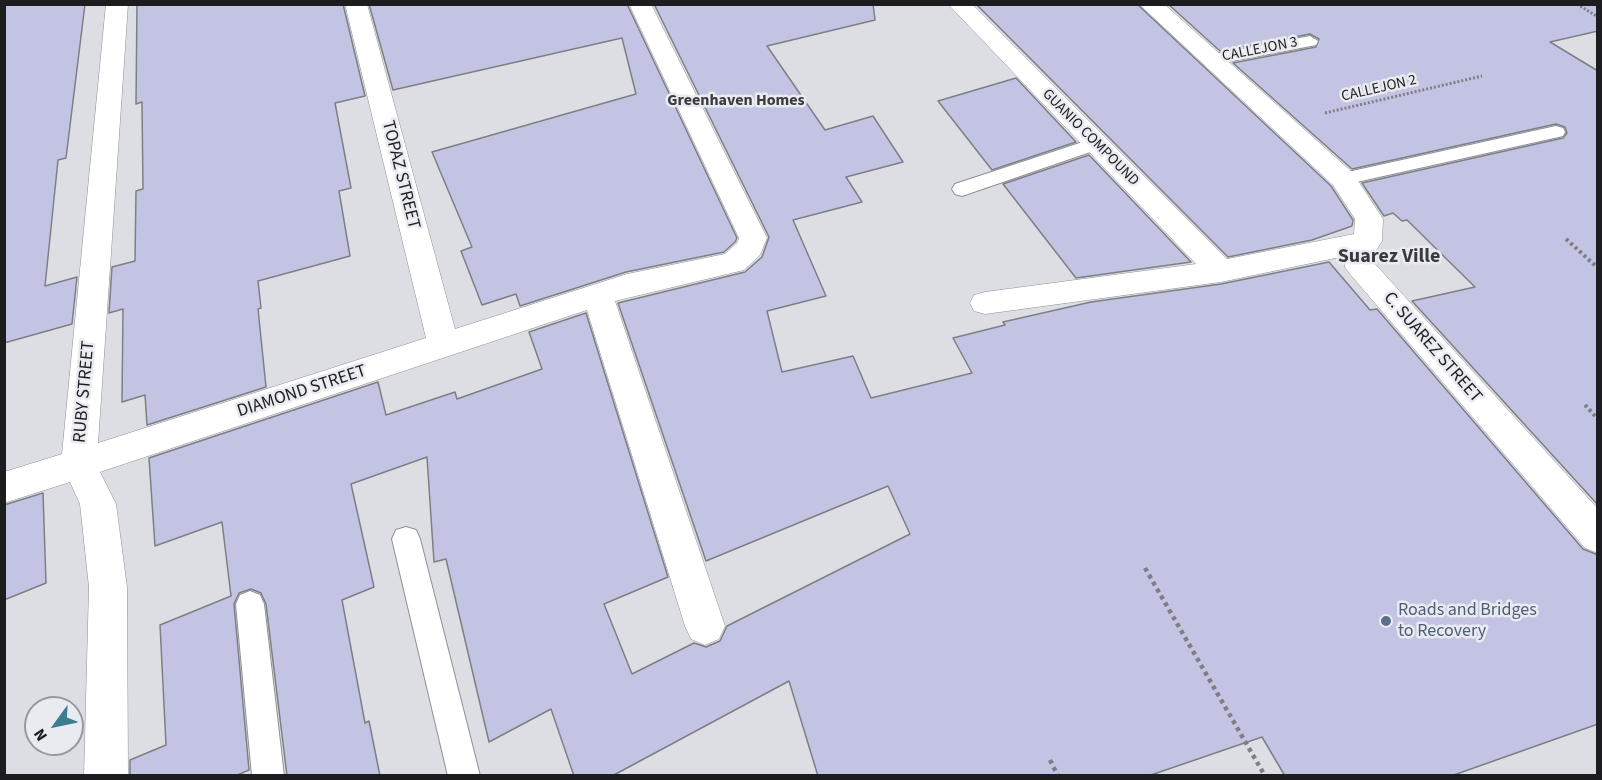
<!DOCTYPE html>
<html>
<head>
<meta charset="utf-8">
<style>
	body { margin:0 }
	#map { position:relative; width:1602px; height:780px; overflow:hidden; background:#dddee4; font-family:"Source Sans 3",sans-serif }
	canvas { display:block }
	.frame { position:absolute; inset:0; border:6px solid #1d1d1f; pointer-events:none }
	.north { position:absolute; left:24px; top:696px; width:60px; height:60px; box-sizing:border-box; background:#eaebf1; border:2px solid #98999d; border-radius:50%; rotate:237deg; font-size:16px; font-weight:700; line-height:24px; text-align:center; color:#1d1d1f }
	.north::after { content:''; display:block; margin:auto; width:21px; height:27px; background:#3d7d90; clip-path:polygon(50% 0,100% 100%,50% 72%,0 100%) }
</style>
</head>
<body>
<div id="map">
<canvas width="1602" height="780"></canvas>
<div class="frame"></div>
<div class="north">N</div>
</div>
<script>
const context = document.querySelector('canvas').getContext('2d');
context.lineJoin = 'round';
function fillPath(path, color) { context.fillStyle = color; context.fill(path, 'evenodd'); }
const shape = rows => new Path2D(rows.map(r => 'M' + r).join(''));
function stroke(path, color, width, dash) { context.strokeStyle = color; context.lineWidth = width; context.lineCap = dash ? 'butt' : 'round'; context.setLineDash(dash || []); context.stroke(path); }
function write(font, color, halo, rows, align = 'center') {
  context.font = font + ' "Source Sans 3",sans-serif'; context.lineWidth = 5; context.setLineDash([]); context.textBaseline = 'middle'; context.strokeStyle = halo; context.fillStyle = color; for (const [text, x, y, turn = 0] of rows) {
    context.save(); context.translate(x, y); context.rotate((+turn || 0) * Math.PI / 180); context.textAlign = isNaN(turn) ? turn : align; if (halo) context.strokeText(text, 0, 0); context.fillText(text, 0, 0); context.restore();
  }
}
const building = shape([
	[4,4,85,4,66,158,58,160,45,286,77,277,72,324,4,343,4,4],
	[137,4,343,4,365,96,335,103,351,188,339,191,350,256,258,281,261,308,258,309,266,387,147,425,145,395,122,402,123,309,109,313,112,267,135,261,136,191,143,189,142,102,136,104,137,4],
	[369,4,627,4,737,238,735,242,724,252,626,272,520,306,516,294,482,305,461,251,472,247,432,152,636,94,622,38,393,90,369,4],
	[654,4,873,4,875,20,767,46,825,130,873,116,903,162,846,177,862,202,793,220,826,296,767,311,782,372,853,356,871,398,972,373,953,338,1005,325,1003,322,1091,302,1221,284,1329,262,1370,310,1377,309,1583,549,1598,555,1598,724,1451,776,1285,776,1262,737,1148,776,818,776,789,681,612,776,574,776,551,709,489,742,446,559,434,562,427,457,351,484,374,587,342,600,365,723,369,721,380,776,287,776,266,604,261,593,251,589,239,593,234,604,249,770,235,776,130,776,130,760,166,745,160,625,231,596,222,522,155,546,149,458,378,382,386,415,455,392,457,399,542,369,529,332,586,313,668,577,604,604,632,674,694,643,706,647,720,641,727,626,910,534,888,486,706,561,618,303,745,272,762,257,769,237,654,4],
	[976,4,1137,4,1331,186,1353,220,1352,226,1312,240,1228,257,976,4],
	[1168,4,1598,4,1598,31,1550,42,1598,71,1598,505,1412,301,1475,287,1407,220,1402,221,1393,213,1384,216,1362,183,1563,138,1567,133,1565,127,1556,124,1352,169,1233,63,1316,47,1319,39,1310,34,1220,51,1168,4],
	[1016,78,1076,142,992,170,938,101,1016,78],
	[1089,155,1191,262,1076,278,1003,184,1089,155],
	[43,493,46,583,4,600,4,505,43,493]
]);
const pathFar2 = shape([
	[1577,4,1598,17],
	[1325,113,1482,76]
]);
const pathFar1 = shape([
	[1566,239,1598,268],
	[1585,405,1598,419]
]);
const path = shape([
	[1145,568,1265,776],
	[1050,760,1058,776]
]);
const lane = shape([
	[1310,36,1318,41,1316,45,1211,65,1205,64,1202,60,1205,56,1211,55,1310,36],
	[1556,126,1563,128,1565,132,1563,136,1343,185,1336,184,1333,179,1336,174,1343,173,1556,126],
	[1095,138,1102,140,1104,144,1102,148,962,196,955,194,952,189,955,184,1095,138],
	[406,527,416,530,420,539,480,776,448,776,392,539,396,530,406,527],
	[250,591,260,595,264,604,284,776,252,776,236,604,240,595,250,591]
]);
const street = shape([
	[106,4,128,4,98,443,426,338,345,4,367,4,455,329,627,274,725,254,737,243,739,238,629,4,651,4,767,238,760,255,744,270,615,301,725,626,719,639,705,645,691,639,685,626,587,310,100,472,116,504,127,587,128,776,84,776,89,587,80,504,70,482,4,503,4,472,62,454,106,4],
	[948,4,972,4,1227,259,1354,234,1355,219,1333,185,1139,4,1164,4,1353,173,1383,219,1382,241,1375,252,1375,264,1598,509,1598,553,1585,548,1350,274,1345,267,1345,256,1221,282,985,314,974,311,970,303,974,295,985,292,1196,264,948,4]
]);
const markers = [
	[1386,621,6,"#5c6f8a"]
];
const farStreetnames = [
	["CALLEJON 3",1260,50,-11],
	["CALLEJON 2",1379,89,-13],
	["GUANIO COMPOUND",1090,138,45]
];
const farNeighbourhoodnames = [
	["Greenhaven Homes",736,101]
];
const streetNames = [
	["TOPAZ STREET",400,175,76],
	["C. SUAREZ STREET",1432,348,49],
	["RUBY STREET",85,392,-85],
	["DIAMOND STREET",302,392,-18]
];
const serviceNames = [
	["Roads and Bridges",1398,611],
	["to Recovery",1398,632]
];
const neighbourhoodNames = [
	["Suarez Ville",1389,258]
];
fillPath(building, '#c3c4e3');
stroke(building, '#7e7f84', 1.5);
stroke(lane, '#8f8f95', 2);
stroke(street, '#8f8f95', 1);
stroke(pathFar2, '#7e7f83', 3, [2, 2]);
stroke(pathFar1, '#7e7f83', 4, [3, 3]);
stroke(path, '#7e7f83', 4.5, [4, 4]);
fillPath(lane, '#fff');
fillPath(street, '#fff');
for (const [x, y, r, color] of markers) { const dot = new Path2D(); dot.arc(x, y, r, 0, 2 * Math.PI); context.fillStyle = color; context.fill(dot); stroke(dot, '#eaebf1', 2); }
write('15px', '#1d1d1f', '#eaebf1', farStreetnames);
write('bold 16px', '#3a3a3f', '#eaebf1', farNeighbourhoodnames);
write('18px', '#1d1d1f', '#eaebf1', streetNames);
write('18px', '#4e5e75', '#eaebf1', serviceNames, 'left');
write('bold 20px', '#3a3a3f', '#eaebf1', neighbourhoodNames);
</script>
</body>
</html>
